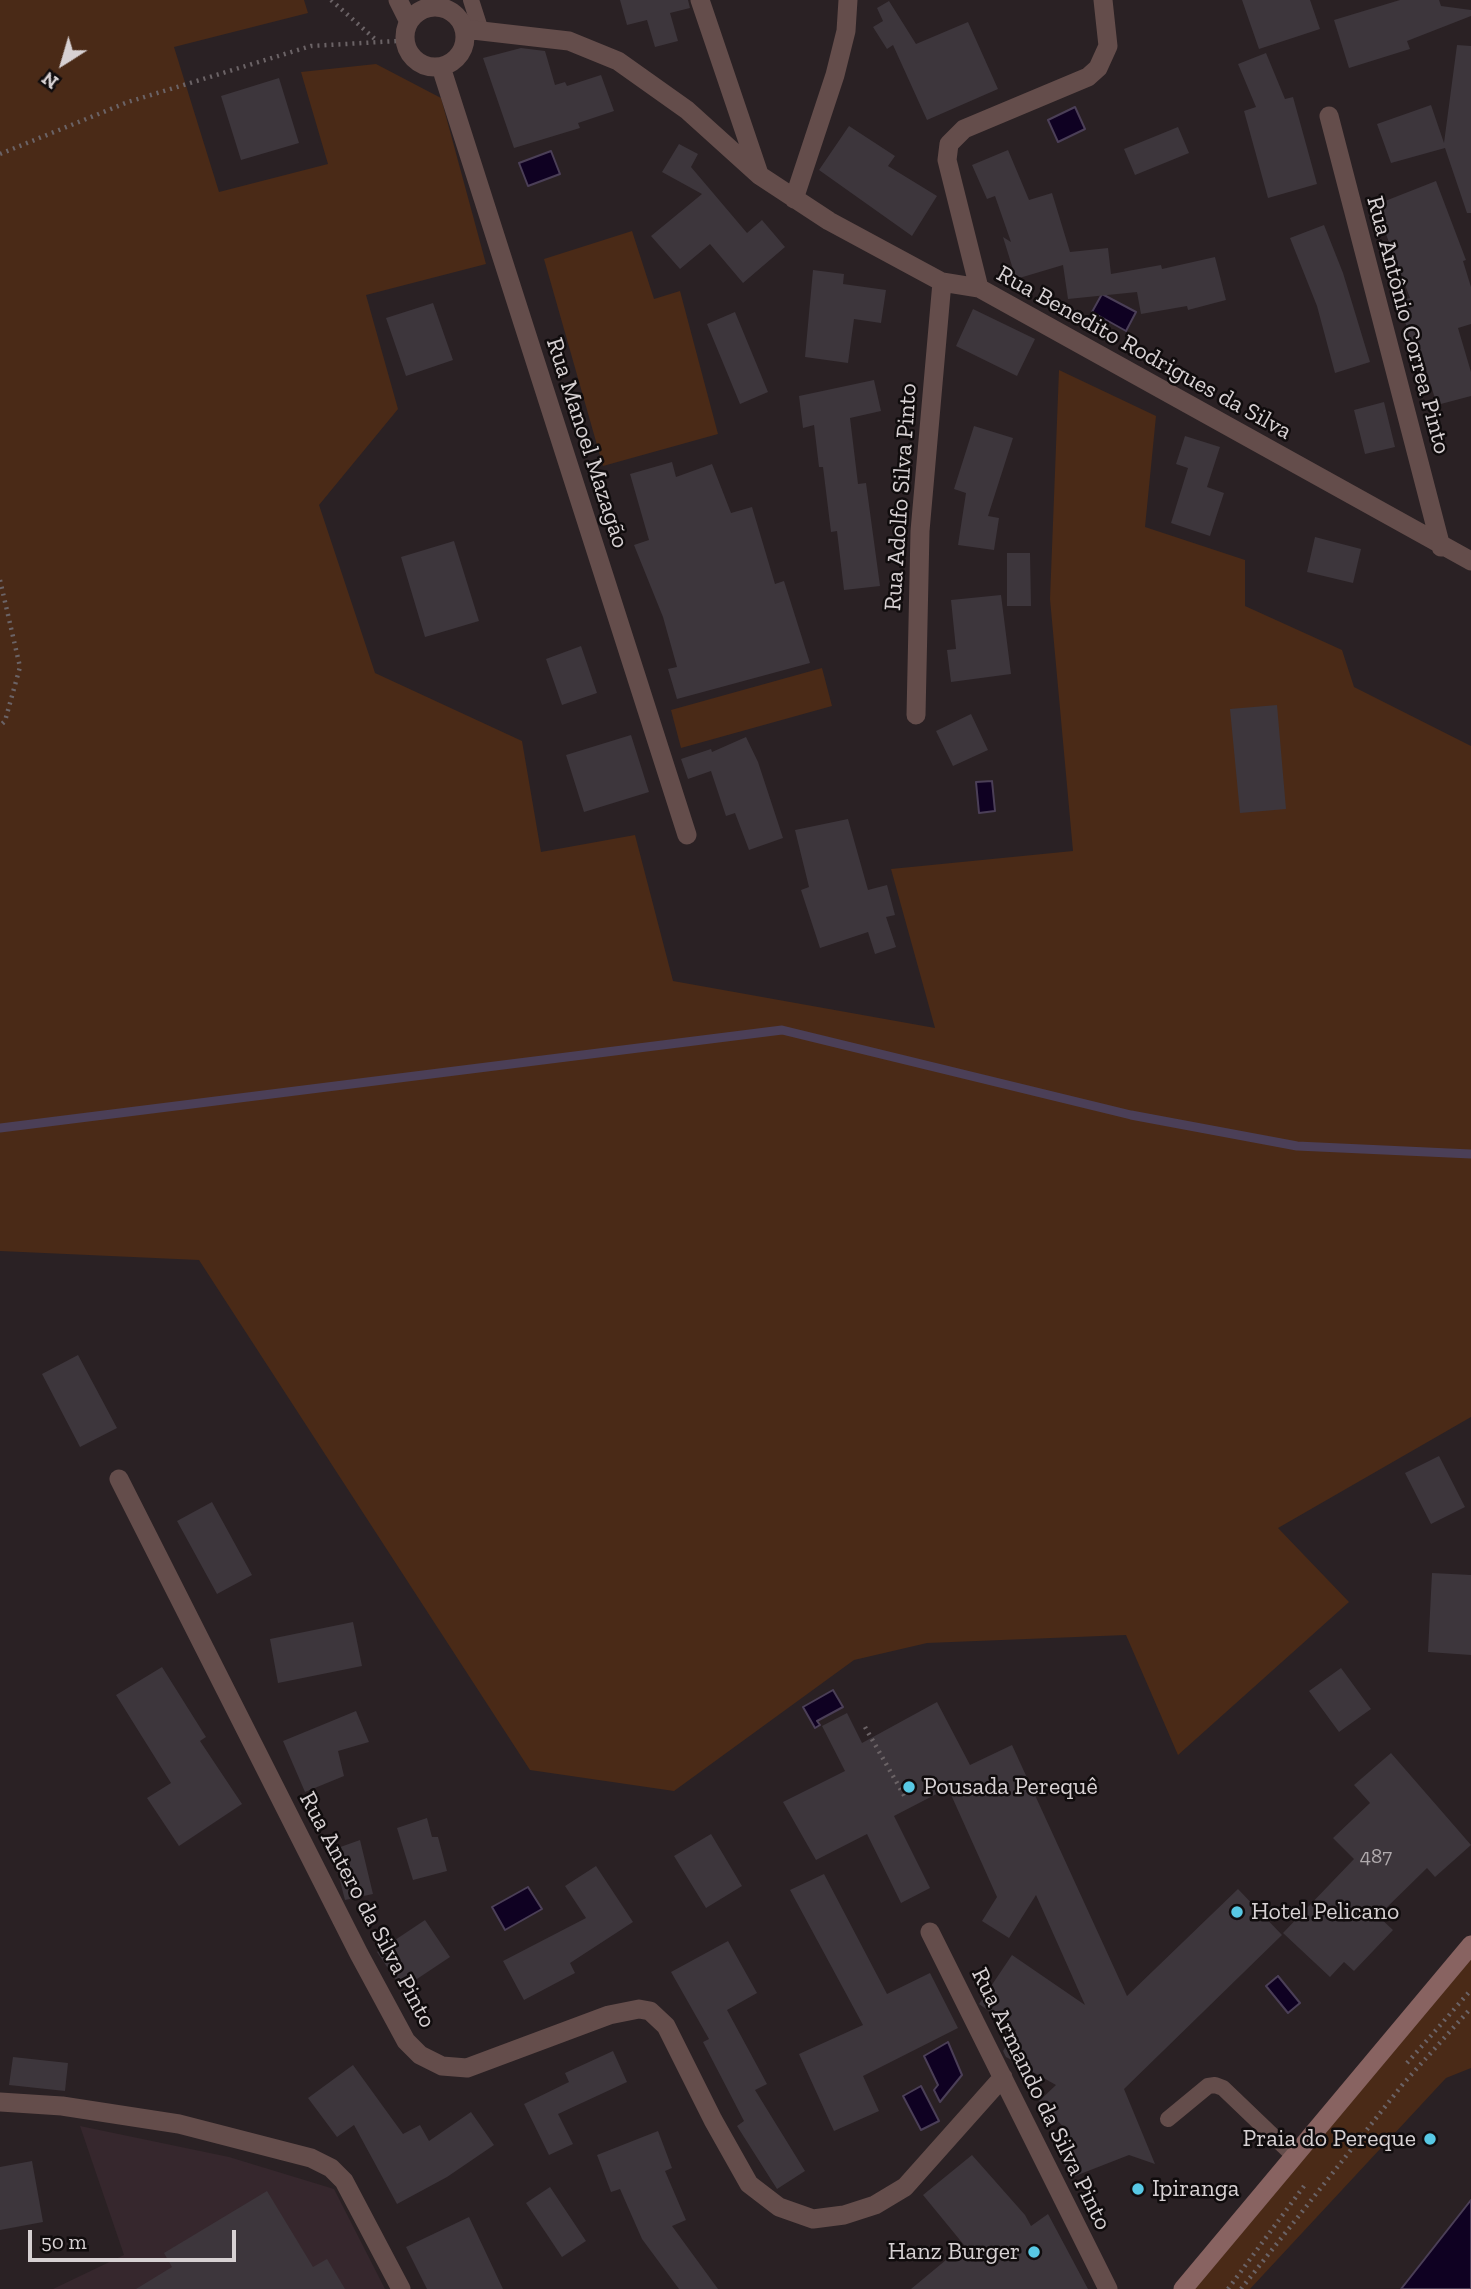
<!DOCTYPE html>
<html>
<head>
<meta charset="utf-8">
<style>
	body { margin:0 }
	#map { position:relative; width:1471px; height:2289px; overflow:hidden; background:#2a2124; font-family:"Zilla Slab",serif }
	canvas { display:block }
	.north { position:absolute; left:28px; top:28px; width:70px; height:70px; -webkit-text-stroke:5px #100c0d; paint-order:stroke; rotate:217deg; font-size:19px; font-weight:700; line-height:28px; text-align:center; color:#d7d1d3 }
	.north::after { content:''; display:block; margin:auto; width:24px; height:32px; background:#d7d1d3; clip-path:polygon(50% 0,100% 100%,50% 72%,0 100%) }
	.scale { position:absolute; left:28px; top:2230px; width:208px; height:32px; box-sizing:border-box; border:4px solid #d7d1d3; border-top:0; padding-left:9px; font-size:21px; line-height:24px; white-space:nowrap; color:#d7d1d3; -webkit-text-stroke:5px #100c0d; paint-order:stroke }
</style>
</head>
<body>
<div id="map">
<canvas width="1471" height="2289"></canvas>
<div class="north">N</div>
<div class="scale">50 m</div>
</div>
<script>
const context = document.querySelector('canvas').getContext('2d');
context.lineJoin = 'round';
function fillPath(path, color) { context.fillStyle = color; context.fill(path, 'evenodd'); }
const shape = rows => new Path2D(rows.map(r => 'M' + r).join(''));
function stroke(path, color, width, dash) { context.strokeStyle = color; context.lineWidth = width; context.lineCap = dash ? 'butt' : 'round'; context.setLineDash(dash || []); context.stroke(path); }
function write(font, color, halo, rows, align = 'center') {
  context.font = font + ' "Zilla Slab",serif'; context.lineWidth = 5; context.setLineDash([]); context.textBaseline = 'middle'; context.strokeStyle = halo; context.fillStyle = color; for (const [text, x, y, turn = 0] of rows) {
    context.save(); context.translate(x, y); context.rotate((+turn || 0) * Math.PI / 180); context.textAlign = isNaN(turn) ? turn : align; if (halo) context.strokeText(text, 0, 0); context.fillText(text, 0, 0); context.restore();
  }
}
const built = shape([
	[80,2126,229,2157,334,2189,385,2289,53,2289,124,2255]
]);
const green = shape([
	[0,0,304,0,308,13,174,47,219,192,328,164,301,72,376,64,441,98,486,264,366,295,398,409,319,505,375,673,522,741,541,852,635,835,673,981,935,1028,891,869,1073,851,1050,599,1059,370,1156,416,1145,527,1245,560,1245,606,1342,650,1354,687,1471,746,1471,1417,1278,1528,1349,1602,1178,1755,1126,1635,927,1643,854,1660,674,1791,530,1770,199,1260,0,1251],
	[632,231,654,299,680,291,718,434,603,466,544,259],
	[822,668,832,706,681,748,671,710],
	[1471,1958,1471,2068,1446,2078,1250,2289,1189,2289]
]);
const water = shape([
	[1075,107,1085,129,1058,142,1048,120,1075,107],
	[551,151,560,174,528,186,519,163,551,151],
	[1102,294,1136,312,1126,331,1092,312,1102,294],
	[992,781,995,811,979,813,976,782,992,781],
	[833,1690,843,1707,817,1721,820,1725,815,1728,803,1707,833,1690],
	[528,1887,542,1909,505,1930,492,1907,528,1887],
	[1278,1976,1300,2003,1288,2013,1266,1986,1278,1976],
	[948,2042,962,2075,940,2102,934,2090,938,2085,924,2056,948,2042],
	[921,2086,939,2121,921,2130,903,2096,921,2086],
	[1471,2200,1471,2289,1401,2289,1471,2200]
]);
const stream = shape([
	[0,1128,782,1030,1131,1115,1297,1146,1471,1154]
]);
const building = shape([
	[620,0,688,0,690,8,670,13,678,41,655,47,647,20,627,25],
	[1242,0,1310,0,1320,29,1259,49],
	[1400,0,1439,0,1441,6,1471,10,1471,16,1407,41,1410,49,1349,68,1334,20],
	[889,1,916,44,968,22,998,89,927,120,893,45,887,49,873,27,883,21,877,8],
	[1457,45,1471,46,1471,213,1467,213,1445,148,1391,163,1377,124,1431,105,1444,143],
	[521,48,545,51,555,85,565,82,567,86,601,75,614,111,578,123,580,128,514,148,483,58],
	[1266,53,1285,99,1293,97,1317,184,1268,198,1244,111,1256,107,1238,64],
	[279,78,299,143,241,160,221,96],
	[849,126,895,156,888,166,937,196,912,236,819,170],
	[1178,127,1189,153,1135,175,1124,149],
	[679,144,698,154,691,167,747,233,762,220,785,247,743,283,710,244,680,269,651,236,702,194,662,172],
	[1008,150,1029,200,1052,193,1070,252,1108,248,1111,274,1161,265,1162,269,1215,257,1226,300,1188,310,1187,306,1141,314,1137,292,1068,299,1063,265,1016,279,1003,237,1011,242,995,196,987,199,972,165],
	[1436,181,1466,260,1463,261,1471,287,1471,324,1458,328,1471,372,1471,396,1437,405,1417,340,1411,342,1399,301,1410,298,1375,205],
	[1324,225,1343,273,1370,362,1335,373,1317,306,1290,238],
	[813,270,844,274,843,284,886,290,881,323,854,319,848,363,805,357],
	[433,303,453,360,406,376,386,318],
	[973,309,1035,339,1017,376,956,346],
	[735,312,768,392,740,404,707,324],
	[874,380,881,411,850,418,858,484,866,483,880,586,844,590,837,531,831,532,823,467,819,467,814,425,803,428,799,396],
	[1384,402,1395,447,1365,454,1354,410],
	[974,426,1013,438,988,516,999,518,994,550,958,545,966,493,954,489],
	[1185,436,1220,447,1207,487,1224,493,1210,536,1171,523,1188,468,1176,464],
	[672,462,676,477,712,464,731,513,752,507,775,584,784,581,810,663,677,699,668,669,677,667,663,617,634,545,649,540,630,474],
	[1315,537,1361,549,1353,583,1307,572],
	[454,541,479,621,425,637,401,557],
	[1007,553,1030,553,1031,606,1007,606],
	[1001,595,1011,674,951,682,947,650,956,649,951,600],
	[581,646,597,693,562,705,546,659],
	[1277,705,1286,809,1240,813,1230,709],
	[971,714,988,750,953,766,936,731],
	[631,735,649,792,584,812,566,755],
	[746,737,758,762,783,838,749,850,735,813,726,816,711,771,688,779,681,759,711,749,712,752],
	[848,819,868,890,887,885,895,915,886,917,896,947,875,954,868,932,820,948,801,890,809,887,795,830],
	[78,1355,117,1428,80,1447,42,1374],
	[1439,1456,1465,1507,1431,1524,1405,1473],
	[212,1502,252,1575,217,1594,177,1521],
	[1432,1573,1471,1575,1471,1655,1428,1652],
	[353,1622,362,1666,278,1683,270,1639],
	[162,1667,206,1737,200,1741,242,1804,179,1846,147,1798,171,1783,116,1695],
	[1341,1668,1371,1709,1339,1732,1309,1691],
	[937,1702,970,1765,1012,1745,1127,1996,1238,1889,1282,1935,1124,2089,1155,2164,1129,2155,1070,2178,1054,2139,1069,2133,1039,2101,1056,2085,1006,2057,1003,2051,1016,2030,979,2004,1012,1955,1085,2005,1036,1895,1009,1938,982,1921,997,1897,948,1788,894,1816,930,1888,901,1903,867,1834,816,1860,783,1802,845,1771,822,1726,847,1713,862,1743],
	[356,1711,369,1742,338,1751,344,1776,305,1792,283,1741],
	[1391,1753,1471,1845,1435,1877,1427,1868,1378,1916,1393,1930,1354,1971,1344,1962,1330,1977,1283,1933,1354,1859,1333,1838,1370,1803,1354,1785],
	[427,1818,432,1837,438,1837,447,1871,413,1880,397,1828],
	[711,1834,742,1886,706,1908,674,1856],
	[360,1840,373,1894,345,1900,332,1850],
	[596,1866,633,1922,570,1963,575,1973,524,2000,503,1961,586,1918,565,1886],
	[824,1874,887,1994,930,1973,958,2028,863,2076,879,2111,834,2131,799,2054,863,2025,790,1890],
	[425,1920,450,1957,402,1989,377,1952],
	[728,1941,757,1993,727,2010,767,2084,755,2090,805,2171,777,2189,737,2126,744,2121,703,2042,709,2039,671,1972],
	[613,2051,627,2082,558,2114,573,2144,549,2155,524,2104,569,2082,565,2073],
	[13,2057,68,2063,65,2091,9,2085],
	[353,2065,403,2134,420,2125,429,2141,471,2112,494,2145,447,2177,397,2204,354,2125,337,2137,308,2098],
	[658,2131,672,2168,665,2171,686,2220,672,2226,718,2289,679,2289,642,2239,620,2189,611,2192,597,2155],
	[972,2155,1025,2215,1031,2226,1048,2214,1088,2289,911,2289,964,2245,923,2195],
	[32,2161,43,2222,0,2230,0,2167],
	[550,2187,586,2241,562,2257,526,2203],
	[267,2191,313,2267,327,2259,345,2289,136,2289,172,2267,164,2253],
	[469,2217,503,2289,427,2289,406,2247]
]);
const path = shape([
	[331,0,376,40],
	[0,154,128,102,311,46,397,41],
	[0,580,20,667,5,721,0,726],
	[865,1727,905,1797],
	[1407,2063,1471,1990],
	[1228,2289,1307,2182],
	[1241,2289,1403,2084,1471,2008]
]);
const service = shape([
	[471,0,481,31],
	[1168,2119,1208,2086,1215,2085,1223,2088,1294,2156]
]);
const minor = shape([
	[398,0,409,22],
	[700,0,759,174],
	'405 37a30 30 0 1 1 60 0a30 30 0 1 1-60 0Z',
	[464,29,569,41,618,61,687,110,759,175,829,221,942,282,979,288,1471,561],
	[441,67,687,835],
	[1329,116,1441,547],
	[794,199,835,75,846,31,848,0],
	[979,288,947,160,949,144,964,129,1088,77,1098,68,1108,46,1103,0],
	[916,715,920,531,942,282],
	[119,1479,359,1954,406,2041,420,2055,442,2066,467,2068,609,2015,639,2009,650,2011,666,2026,713,2120,749,2184,779,2207,813,2219,844,2215,875,2205,905,2187,1003,2077],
	[930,1932,1108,2289],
	[0,2102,62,2106,179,2124,311,2158,331,2168,344,2181,401,2289]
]);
const secondary = shape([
	[1183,2289,1471,1945]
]);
const markers = [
	[909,1787,7,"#58c8e4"],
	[1237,1912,7,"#58c8e4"],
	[1430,2139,7,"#58c8e4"],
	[1138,2189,7,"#58c8e4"],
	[1034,2252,7,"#58c8e4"]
];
const numberNames = [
	["487",1376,1857]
];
const streetNames = [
	["Rua Antônio Correa Pinto",1408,325,75],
	["Rua Benedito Rodrigues da Silva",1144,353,29],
	["Rua Manoel Mazagão",587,443,72],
	["Rua Adolfo Silva Pinto",901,497,-86],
	["Rua Antero da Silva Pinto",367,1910,62],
	["Rua Armando da Silva Pinto",1041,2099,64]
];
const poiNames = [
	["Pousada Perequê",923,1787],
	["Hotel Pelicano",1251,1912],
	["Praia do Pereque",1416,2139,"right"],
	["Ipiranga",1152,2189],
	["Hanz Burger",1020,2252,"right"]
];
fillPath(built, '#36272d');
fillPath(green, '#4a2a17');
fillPath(water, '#0f0122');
stroke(water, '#4b3f57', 2);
stroke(stream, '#4b3f57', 9);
fillPath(building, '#3d363c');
stroke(path, '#6b6366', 4.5, [2, 5]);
stroke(service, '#644d4b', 16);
stroke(minor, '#644d4b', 19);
stroke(secondary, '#886361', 19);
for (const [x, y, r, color] of markers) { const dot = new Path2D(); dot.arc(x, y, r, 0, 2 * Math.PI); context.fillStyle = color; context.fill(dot); stroke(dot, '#100c0d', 2.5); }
write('21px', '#b0aaad', null, numberNames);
write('24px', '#d7d1d3', '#100c0d', streetNames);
write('24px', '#d7d1d3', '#100c0d', poiNames, 'left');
</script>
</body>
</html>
